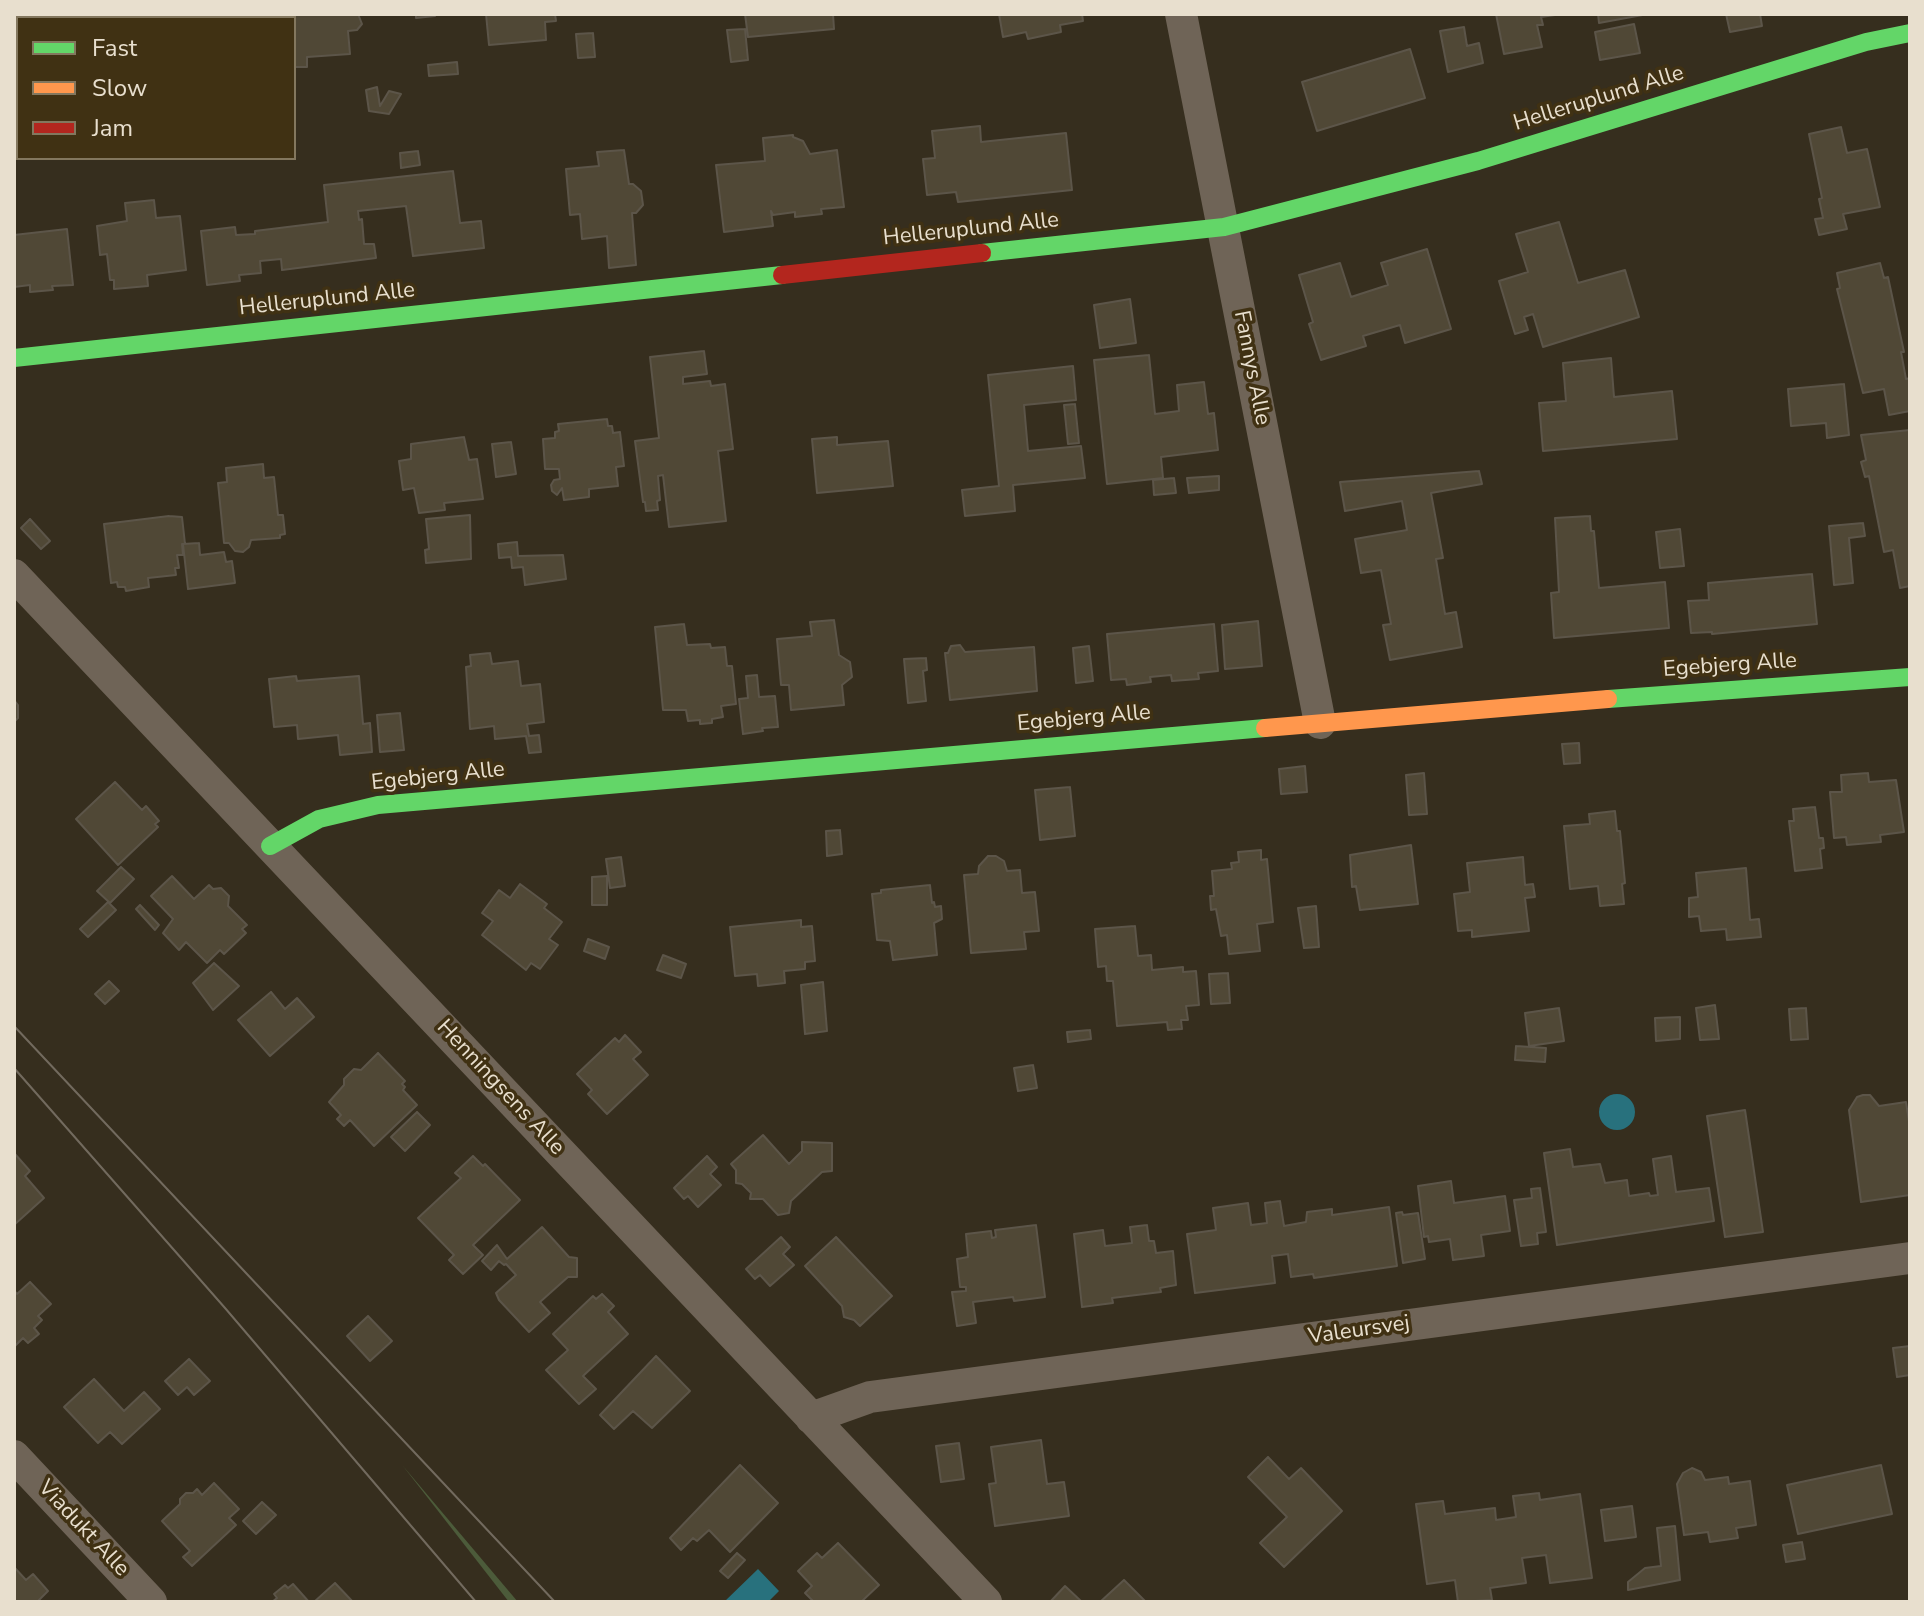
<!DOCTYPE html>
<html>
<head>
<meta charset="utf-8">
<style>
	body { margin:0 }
	#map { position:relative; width:1924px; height:1616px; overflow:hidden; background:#362e1e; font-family:"Nunito Sans",sans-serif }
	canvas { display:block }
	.frame { position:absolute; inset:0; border:16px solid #e8dfce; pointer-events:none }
	.legend { position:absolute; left:16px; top:16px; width:280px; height:144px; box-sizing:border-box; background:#403113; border:2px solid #83775e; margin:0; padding:10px 14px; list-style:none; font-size:24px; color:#e8dfce }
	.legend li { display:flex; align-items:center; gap:16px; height:40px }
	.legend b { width:40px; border:2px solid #83775e }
</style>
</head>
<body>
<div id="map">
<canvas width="1924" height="1616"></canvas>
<div class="frame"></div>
<ul class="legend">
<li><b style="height:10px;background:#63d668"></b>Fast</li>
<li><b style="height:10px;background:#ff974d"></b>Slow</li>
<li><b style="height:10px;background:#b3261e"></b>Jam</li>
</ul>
</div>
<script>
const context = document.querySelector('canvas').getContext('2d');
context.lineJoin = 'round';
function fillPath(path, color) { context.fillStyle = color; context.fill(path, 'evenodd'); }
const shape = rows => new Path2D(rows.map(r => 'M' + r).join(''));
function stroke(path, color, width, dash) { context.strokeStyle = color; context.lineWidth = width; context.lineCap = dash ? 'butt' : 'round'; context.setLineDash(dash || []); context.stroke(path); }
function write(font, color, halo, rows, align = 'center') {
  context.font = font + ' "Nunito Sans",sans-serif'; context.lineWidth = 7; context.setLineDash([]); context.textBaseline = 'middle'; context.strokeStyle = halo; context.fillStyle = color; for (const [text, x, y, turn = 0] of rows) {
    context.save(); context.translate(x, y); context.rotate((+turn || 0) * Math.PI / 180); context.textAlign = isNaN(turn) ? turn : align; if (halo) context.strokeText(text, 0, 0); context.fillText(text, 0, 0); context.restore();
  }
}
const green = shape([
	[403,1466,518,1602,509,1602]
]);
const water = shape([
	'1599 1112a18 18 0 1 1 36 0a18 18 0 1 1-36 0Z',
	[758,1569,779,1591,768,1602,724,1602]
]);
const building = shape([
	[108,14,196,14,197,18,109,18,108,14],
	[295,14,358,14,362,24,357,30,348,31,350,54,307,57,307,67,294,67,295,14],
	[416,14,435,14,435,16,416,18,416,14],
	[486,14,555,14,556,21,545,22,546,40,489,45,486,14],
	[745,14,833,14,834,29,748,37,745,14],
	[999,14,1082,14,1083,21,1060,25,1061,32,1028,39,1026,32,1003,37,999,14],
	[1496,14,1555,14,1555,15,1541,17,1543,25,1537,25,1542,47,1504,54,1496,14],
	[1598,14,1648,14,1599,23,1598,14],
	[1726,14,1760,14,1762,26,1730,32,1726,14],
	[18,24,18,81,14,81,14,25,18,24],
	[1634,24,1640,53,1600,60,1595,32,1634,24],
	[1464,27,1467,46,1479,43,1483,63,1448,72,1440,31,1464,27],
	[745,29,748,60,731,62,727,30,745,29],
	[593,33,595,57,578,58,576,34,593,33],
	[1410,49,1425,98,1317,131,1302,82,1410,49],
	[457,62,458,74,429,76,428,65,457,62],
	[377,87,380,106,389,91,401,94,389,114,369,111,366,90,377,87],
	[980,126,981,142,1066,133,1072,190,958,202,956,192,927,195,923,159,935,158,932,131,980,126],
	[1841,127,1847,153,1867,149,1880,207,1843,214,1847,229,1819,235,1815,219,1823,218,1819,199,1822,198,1809,134,1841,127],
	[793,135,793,137,803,141,810,154,837,150,844,207,821,209,822,214,795,217,795,212,773,215,771,211,773,226,724,232,716,165,765,161,763,138,793,135],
	[624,150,629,184,633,184,641,191,643,205,636,213,632,213,636,265,609,268,607,236,582,239,580,214,570,215,566,169,599,166,597,152,624,150],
	[418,151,420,165,401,168,400,153,418,151],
	[453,171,460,223,481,221,484,248,413,256,406,206,358,211,359,220,362,219,364,244,374,244,376,258,282,270,281,259,260,261,261,273,239,275,240,281,207,285,201,231,235,227,236,235,255,234,255,231,328,222,324,185,453,171],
	[154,200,156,218,180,216,186,270,147,275,148,286,114,289,114,280,110,280,107,254,100,255,97,226,127,221,125,203,154,200],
	[1559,222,1578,283,1625,270,1639,317,1543,347,1533,314,1524,317,1528,330,1515,334,1499,281,1528,272,1516,234,1559,222],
	[67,229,73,285,52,286,53,290,30,292,30,285,14,287,14,235,67,229],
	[1427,249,1451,329,1405,343,1400,325,1363,336,1366,346,1321,360,1309,324,1313,322,1299,275,1340,263,1351,297,1388,285,1381,263,1427,249],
	[1880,263,1884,278,1888,277,1904,352,1901,352,1906,379,1910,378,1910,411,1889,415,1884,389,1863,393,1837,289,1840,288,1837,273,1880,263],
	[1130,299,1136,343,1100,348,1094,305,1130,299],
	[704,351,707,374,683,377,683,384,710,381,711,386,725,384,733,449,718,451,726,521,669,527,663,475,658,476,660,500,657,501,658,510,646,511,645,502,643,502,635,441,659,438,650,357,704,351],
	[1149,355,1155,414,1179,411,1177,385,1204,382,1208,414,1214,413,1218,450,1161,457,1163,478,1107,484,1094,360,1149,355],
	[1611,358,1614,397,1672,391,1677,439,1543,451,1539,403,1566,401,1563,363,1611,358],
	[1073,366,1076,400,1024,405,1028,451,1081,446,1085,478,1013,485,1015,511,965,516,962,490,999,486,988,375,1073,366],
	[1844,384,1849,435,1827,438,1826,423,1791,426,1788,389,1844,384],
	[1075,404,1079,443,1068,444,1064,405,1075,404],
	[607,419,608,426,612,426,613,433,620,432,624,466,616,467,618,486,589,489,589,497,564,500,562,488,557,495,552,491,551,485,554,480,560,479,559,469,545,469,543,439,555,438,555,432,559,431,558,424,607,419],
	[1910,430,1910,586,1900,588,1893,550,1884,552,1869,476,1865,477,1861,462,1866,460,1861,435,1910,430],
	[464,437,469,460,477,459,483,499,444,503,445,510,419,513,414,488,403,490,399,461,411,459,411,444,464,437],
	[837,437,837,445,888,441,893,486,817,493,812,439,837,437],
	[511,442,516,474,496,477,492,444,511,442],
	[263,464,264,478,274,477,278,515,283,515,285,534,280,535,280,538,251,540,249,547,243,552,235,551,229,543,224,543,218,483,227,482,226,468,263,464],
	[1479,471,1482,484,1431,493,1443,558,1436,559,1445,614,1456,612,1462,647,1390,660,1383,625,1391,624,1381,570,1361,573,1355,539,1407,530,1402,501,1345,511,1340,482,1479,471],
	[1219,476,1219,490,1189,493,1187,478,1219,476],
	[1174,478,1176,493,1154,495,1153,480,1174,478],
	[470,515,471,559,426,563,425,550,429,549,426,519,470,515],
	[169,516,182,517,185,544,182,544,183,555,177,555,179,568,175,568,176,575,148,578,149,587,126,591,125,587,118,587,117,582,111,583,104,524,169,516],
	[1590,516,1591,531,1594,531,1599,588,1665,582,1669,628,1554,638,1551,593,1559,592,1555,518,1590,516],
	[30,519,50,541,41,549,21,528,30,519],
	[1863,523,1865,536,1849,538,1853,583,1834,585,1829,526,1863,523],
	[1680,529,1684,566,1660,568,1656,532,1680,529],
	[517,542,518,556,563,555,566,579,525,585,523,567,512,568,511,557,499,558,498,544,517,542],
	[199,543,200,555,224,552,226,562,232,561,235,583,188,589,183,544,199,543],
	[1812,574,1817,624,1712,634,1712,632,1691,633,1688,601,1709,600,1708,583,1812,574],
	[834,620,839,655,850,662,852,677,842,685,844,705,791,710,789,685,781,685,777,639,812,636,810,622,834,620],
	[1258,621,1262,666,1225,669,1222,625,1258,621],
	[684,624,687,645,710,644,711,648,725,647,727,666,732,666,736,704,721,706,723,717,712,719,712,723,700,724,700,720,688,721,686,710,663,710,655,627,684,624],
	[1214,624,1218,671,1198,673,1199,679,1172,681,1171,675,1150,677,1151,682,1127,685,1126,679,1111,680,1107,634,1214,624],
	[960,645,965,652,1034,647,1037,691,950,700,945,653,948,653,951,646,960,645],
	[1089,646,1093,681,1076,683,1073,648,1089,646],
	[490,653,492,664,518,661,521,686,540,684,544,722,527,724,529,736,539,735,541,752,529,753,526,736,495,739,494,726,470,729,466,667,471,666,470,655,490,653],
	[926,658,927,670,923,671,926,701,908,703,904,659,926,658],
	[757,675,759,697,775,696,778,727,762,728,763,731,743,734,739,699,748,698,746,676,757,675],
	[296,676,297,681,359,676,363,724,370,723,372,752,340,755,338,735,298,739,297,725,274,727,269,679,296,676],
	[14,700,18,705,18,718,14,722,14,700],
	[400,713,404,750,380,752,377,715,400,713],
	[1579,743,1580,763,1564,764,1562,744,1579,743],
	[1305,766,1307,792,1281,794,1279,769,1305,766],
	[1424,773,1427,814,1409,815,1406,775,1424,773],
	[1868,773,1869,782,1896,780,1904,832,1880,835,1881,842,1847,845,1846,837,1834,838,1830,792,1842,792,1841,775,1868,773],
	[115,782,142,810,146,806,159,821,155,824,158,827,118,865,76,819,115,782],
	[1070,787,1075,836,1040,840,1035,790,1070,787],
	[1815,807,1819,838,1823,838,1824,848,1820,849,1822,868,1795,871,1789,821,1794,821,1793,809,1815,807],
	[1615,811,1617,831,1620,831,1625,883,1622,884,1624,904,1600,906,1598,886,1570,889,1564,826,1590,824,1589,814,1615,811],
	[840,830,842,854,827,856,826,831,840,830],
	[1411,845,1418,904,1360,910,1356,886,1352,887,1350,855,1411,845],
	[1261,850,1261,860,1267,859,1273,922,1257,924,1260,951,1229,954,1227,935,1221,936,1216,909,1211,910,1210,896,1214,896,1212,871,1232,869,1231,863,1239,862,1238,852,1261,850],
	[988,856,996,856,1004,861,1007,871,1020,870,1022,893,1035,892,1039,931,1024,932,1026,949,971,953,964,875,978,874,979,866,988,856],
	[621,857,625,886,610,888,606,859,621,857],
	[1523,857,1525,885,1533,884,1535,897,1525,898,1529,931,1472,937,1472,930,1458,931,1454,894,1470,892,1467,863,1523,857],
	[121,867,134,879,110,903,97,891,121,867],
	[1746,868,1750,920,1759,919,1761,937,1727,940,1726,929,1701,931,1699,916,1689,917,1689,898,1698,897,1696,873,1746,868],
	[172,876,194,899,209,885,213,889,221,888,229,896,228,906,247,925,242,929,246,933,224,954,220,950,207,963,186,942,179,950,163,933,173,919,151,896,172,876],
	[607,876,607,905,592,905,592,877,607,876],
	[520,884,547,904,544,908,562,922,549,939,558,945,540,969,531,963,526,970,482,935,493,921,482,913,499,890,510,898,520,884],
	[930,885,932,903,934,902,935,907,941,906,942,919,934,923,937,955,893,960,890,941,877,940,872,894,881,893,881,890,930,885],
	[108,902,116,910,88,937,80,929,108,902],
	[140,905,159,925,155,930,136,909,140,905],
	[1316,906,1319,947,1304,948,1298,908,1316,906],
	[801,920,801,927,812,926,815,961,805,962,805,969,784,971,785,983,758,986,757,974,735,976,730,927,801,920],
	[1135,926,1138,956,1151,955,1152,970,1183,967,1183,972,1196,971,1199,1005,1186,1006,1188,1020,1181,1020,1182,1029,1168,1030,1167,1022,1117,1026,1113,981,1107,981,1106,966,1098,967,1095,929,1135,926],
	[588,939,609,947,605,959,584,951,588,939],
	[663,955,686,964,681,978,657,970,663,955],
	[214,963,239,986,213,1010,193,983,214,963],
	[1228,973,1230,1003,1211,1004,1209,974,1228,973],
	[109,981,119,991,105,1004,95,994,109,981],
	[823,982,827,1031,805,1034,801,985,823,982],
	[271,992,285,1009,297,998,314,1017,270,1056,238,1020,271,992],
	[1715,1005,1719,1039,1700,1040,1696,1008,1715,1005],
	[1559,1008,1564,1041,1529,1046,1525,1013,1559,1008],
	[1806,1008,1808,1039,1791,1040,1789,1009,1806,1008],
	[1680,1017,1680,1039,1656,1041,1655,1018,1680,1017],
	[1090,1030,1091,1039,1068,1042,1067,1032,1090,1030],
	[625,1035,641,1052,633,1059,648,1075,607,1114,588,1094,592,1090,577,1074,615,1038,619,1042,625,1035],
	[1516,1046,1546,1048,1545,1062,1515,1060,1516,1046],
	[378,1053,405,1081,402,1084,405,1087,403,1090,417,1105,374,1146,350,1120,344,1126,337,1119,341,1115,329,1102,344,1085,344,1079,354,1069,361,1070,378,1053],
	[1033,1065,1037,1088,1018,1091,1014,1068,1033,1065],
	[1863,1095,1870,1095,1879,1106,1906,1102,1910,1128,1910,1195,1861,1202,1849,1110,1857,1097,1863,1095],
	[1745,1110,1763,1232,1725,1237,1707,1116,1745,1110],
	[417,1112,430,1125,405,1151,391,1137,417,1112],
	[763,1135,789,1164,802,1151,802,1142,832,1143,832,1171,822,1172,791,1201,789,1213,778,1215,763,1199,750,1199,751,1193,742,1184,736,1183,736,1170,731,1164,763,1135],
	[1570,1149,1573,1167,1600,1164,1605,1183,1627,1180,1629,1196,1649,1193,1650,1196,1658,1195,1653,1159,1671,1156,1676,1192,1709,1188,1714,1221,1557,1245,1544,1153,1570,1149],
	[15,1154,30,1171,25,1176,44,1198,14,1225,15,1154],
	[473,1156,483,1166,485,1164,520,1200,473,1245,483,1255,463,1274,449,1260,454,1255,418,1218,461,1178,455,1173,473,1156],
	[707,1156,717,1167,710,1174,721,1185,698,1207,688,1196,684,1199,674,1188,707,1156],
	[1451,1181,1454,1203,1505,1196,1510,1231,1481,1235,1484,1256,1453,1260,1450,1239,1429,1242,1428,1236,1424,1237,1418,1186,1451,1181],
	[1540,1188,1546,1232,1537,1233,1538,1244,1521,1246,1514,1200,1532,1198,1531,1189,1540,1188],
	[1280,1201,1284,1226,1306,1222,1307,1212,1332,1209,1332,1215,1389,1207,1397,1266,1314,1278,1313,1274,1291,1277,1288,1254,1272,1256,1275,1283,1195,1293,1187,1234,1216,1230,1213,1208,1248,1203,1251,1225,1267,1223,1265,1203,1280,1201],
	[1402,1212,1403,1215,1418,1213,1425,1259,1403,1263,1396,1213,1402,1212],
	[1036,1225,1045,1297,1014,1301,1013,1297,973,1302,976,1323,957,1326,952,1292,966,1291,966,1287,960,1287,957,1259,968,1257,966,1234,991,1231,992,1238,996,1237,995,1230,1036,1225],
	[1147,1225,1149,1241,1154,1241,1156,1253,1173,1251,1176,1285,1160,1288,1161,1292,1112,1298,1113,1303,1082,1307,1074,1234,1103,1230,1105,1246,1132,1243,1130,1227,1147,1225],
	[542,1227,569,1257,577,1258,577,1277,568,1277,540,1302,550,1313,529,1332,499,1300,496,1293,516,1275,506,1264,504,1265,499,1261,491,1270,482,1261,497,1245,507,1259,542,1227],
	[781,1237,790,1247,783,1254,794,1265,770,1286,760,1275,755,1279,746,1269,781,1237],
	[836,1237,892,1296,860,1326,854,1320,844,1317,842,1306,805,1266,836,1237],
	[30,1282,51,1304,38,1316,42,1320,34,1328,39,1334,28,1343,23,1338,14,1347,14,1290,17,1294,30,1282],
	[602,1294,614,1306,608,1312,628,1334,583,1376,596,1389,579,1404,546,1370,568,1350,553,1334,593,1296,596,1299,602,1294],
	[368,1316,392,1341,370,1361,347,1336,368,1316],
	[1910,1346,1910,1375,1897,1377,1893,1348,1910,1346],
	[656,1356,690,1391,652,1428,633,1411,614,1429,600,1415,656,1356],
	[189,1359,210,1381,194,1395,187,1387,178,1395,165,1381,189,1359],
	[94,1379,124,1411,144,1392,160,1409,122,1444,110,1432,98,1443,64,1407,94,1379],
	[1041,1440,1047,1484,1064,1482,1069,1516,995,1526,989,1484,996,1483,991,1447,1041,1440],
	[959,1443,964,1479,941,1482,936,1446,959,1443],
	[1268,1457,1289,1479,1301,1468,1342,1511,1284,1567,1260,1543,1287,1517,1248,1477,1268,1457],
	[740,1465,778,1503,730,1552,709,1530,697,1541,693,1538,681,1550,670,1538,740,1465],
	[1881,1465,1892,1514,1798,1534,1787,1485,1881,1465],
	[1692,1468,1701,1472,1705,1480,1728,1477,1729,1484,1750,1481,1756,1525,1736,1528,1738,1538,1710,1542,1708,1532,1684,1535,1677,1484,1683,1473,1692,1468],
	[214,1483,239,1509,229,1518,236,1525,192,1566,183,1557,190,1551,162,1521,180,1504,180,1499,186,1493,193,1493,197,1489,202,1495,214,1483],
	[1539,1493,1540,1500,1580,1494,1592,1578,1550,1583,1546,1555,1522,1558,1526,1583,1490,1588,1492,1600,1458,1602,1455,1580,1427,1584,1416,1504,1443,1501,1445,1514,1495,1508,1496,1520,1516,1517,1513,1496,1539,1493],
	[262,1502,276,1515,256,1534,243,1521,262,1502],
	[1632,1506,1636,1537,1605,1541,1601,1510,1632,1506],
	[1675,1526,1680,1580,1628,1590,1628,1582,1645,1568,1661,1566,1657,1528,1675,1526],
	[1802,1542,1805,1559,1786,1562,1783,1545,1802,1542],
	[838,1543,879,1585,861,1602,814,1602,805,1593,812,1586,798,1571,817,1553,822,1558,838,1543],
	[737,1553,745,1560,728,1578,720,1571,737,1553],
	[14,1567,26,1580,33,1574,48,1591,37,1602,14,1602,14,1567],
	[1124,1580,1146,1602,1100,1602,1124,1580],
	[335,1583,353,1602,314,1602,335,1583],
	[293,1584,309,1602,272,1602,277,1598,274,1594,285,1585,288,1588,293,1584],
	[1065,1586,1082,1602,1050,1602,1065,1586]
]);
const street = shape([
	[1181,14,1320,723],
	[14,575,986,1602],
	[811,1418,870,1397,1910,1258],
	[14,1456,151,1602]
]);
const fast = shape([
	[982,253,1224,227,1478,161,1866,42,1910,33],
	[14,358,782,275],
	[1608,699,1910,677],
	[270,846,319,819,378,805,1265,728]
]);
const slow = shape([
	[1265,728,1608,699]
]);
const jam = shape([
	[782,275,982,253]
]);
const tram = shape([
	[14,1026,555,1602],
	[14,1068,225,1308,476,1602]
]);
const streetNames = [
	["Helleruplund Alle",1599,99,-17],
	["Helleruplund Alle",971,230,-6],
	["Helleruplund Alle",327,300,-6],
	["Fannys Alle",1251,368,79],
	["Egebjerg Alle",1730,666,-4],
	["Egebjerg Alle",1084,719,-5],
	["Egebjerg Alle",438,777,-6],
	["Henningsens Alle",500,1088,47],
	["Valeursvej",1359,1331,-8],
	["Viadukt Alle",83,1529,47]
];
fillPath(green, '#4c5b3a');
fillPath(water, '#28717d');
fillPath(building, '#504836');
stroke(building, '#5c5549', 2);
stroke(street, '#6f6457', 32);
stroke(fast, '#63d668', 18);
stroke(slow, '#ff974d', 18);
stroke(jam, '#b3261e', 18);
stroke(tram, '#726a5e', 2);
write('22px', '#e8dfce', '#403113', streetNames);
</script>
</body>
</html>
